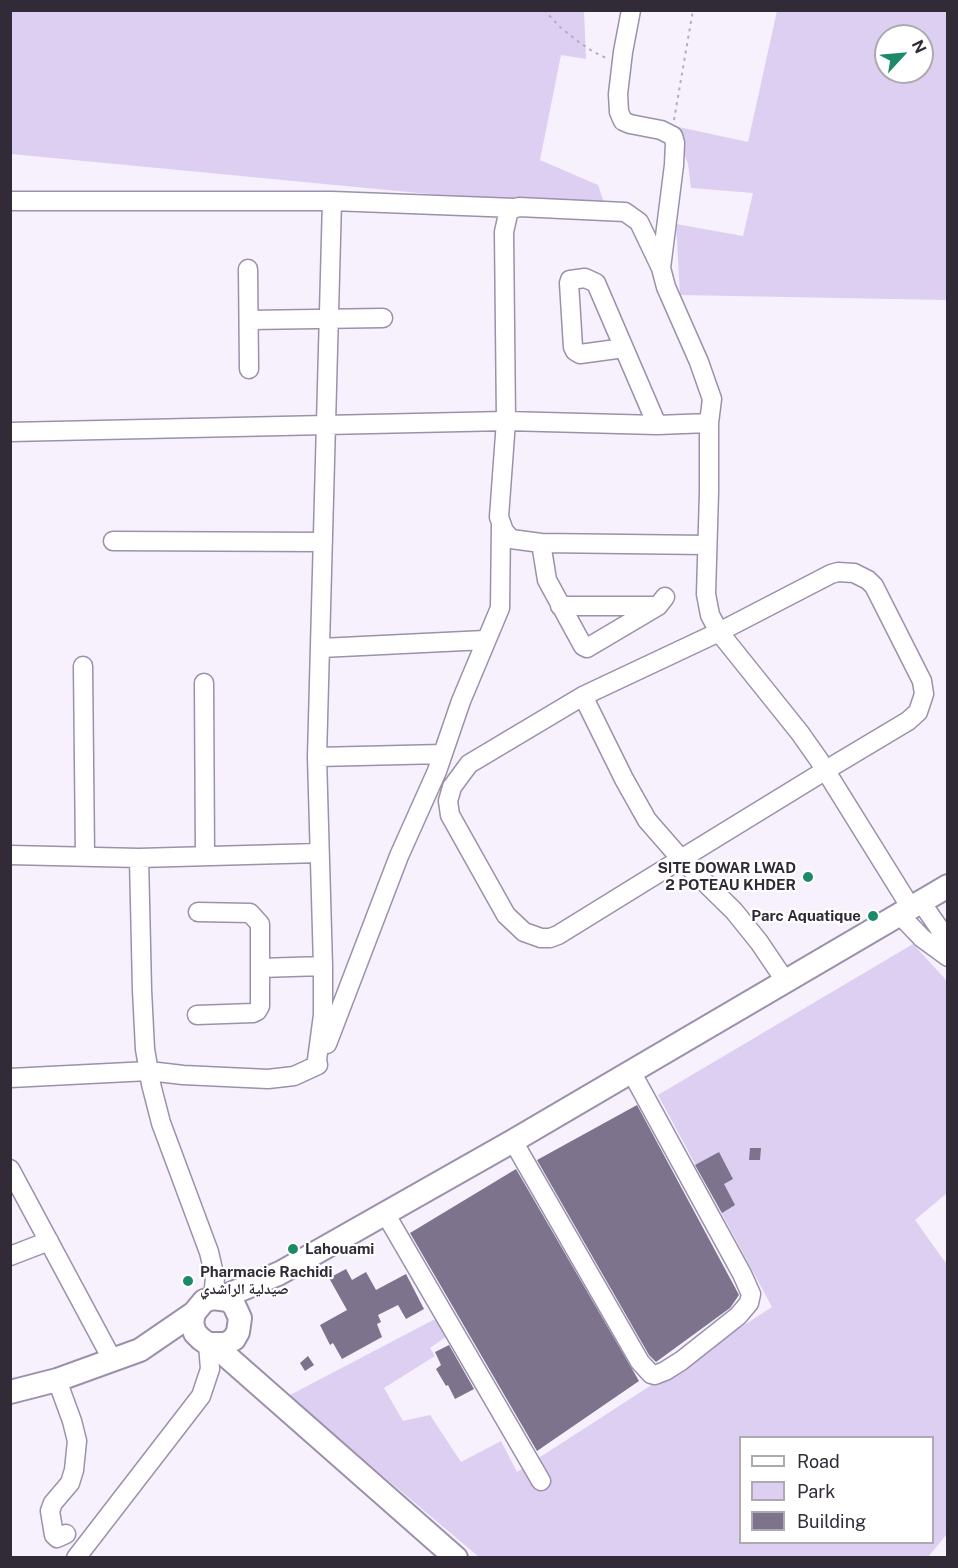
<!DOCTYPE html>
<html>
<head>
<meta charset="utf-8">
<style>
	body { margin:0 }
	#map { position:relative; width:958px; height:1568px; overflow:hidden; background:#f6f1fd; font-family:"Public Sans",sans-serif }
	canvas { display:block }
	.frame { position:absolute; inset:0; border:12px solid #302b36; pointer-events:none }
	.legend { position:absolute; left:739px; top:1436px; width:195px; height:108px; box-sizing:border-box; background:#fff; border:2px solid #acaaaf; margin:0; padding:8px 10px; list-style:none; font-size:18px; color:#302b36 }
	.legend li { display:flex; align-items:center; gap:12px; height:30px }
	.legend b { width:30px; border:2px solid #acaaaf }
	.north { position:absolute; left:874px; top:24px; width:60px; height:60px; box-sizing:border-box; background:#fff; border:2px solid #acaaaf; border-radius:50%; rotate:64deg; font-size:16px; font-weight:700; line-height:24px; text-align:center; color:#302b36 }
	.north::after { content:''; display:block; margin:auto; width:21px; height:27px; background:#1c8a69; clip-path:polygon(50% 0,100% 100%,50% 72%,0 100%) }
</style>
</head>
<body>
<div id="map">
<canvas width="958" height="1568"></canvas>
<div class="frame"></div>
<ul class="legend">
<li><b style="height:8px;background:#fff"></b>Road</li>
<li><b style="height:16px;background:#ddcff1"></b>Park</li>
<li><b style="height:16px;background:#7e738c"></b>Building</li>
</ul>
<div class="north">N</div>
</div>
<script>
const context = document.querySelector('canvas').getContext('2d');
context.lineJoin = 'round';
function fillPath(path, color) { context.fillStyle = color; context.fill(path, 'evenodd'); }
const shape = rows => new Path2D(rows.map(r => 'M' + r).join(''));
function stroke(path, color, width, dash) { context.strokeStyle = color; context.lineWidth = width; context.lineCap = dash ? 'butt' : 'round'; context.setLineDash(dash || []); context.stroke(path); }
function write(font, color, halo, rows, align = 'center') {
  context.font = font + ' "Public Sans","Noto Naskh Arabic",sans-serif'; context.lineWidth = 4.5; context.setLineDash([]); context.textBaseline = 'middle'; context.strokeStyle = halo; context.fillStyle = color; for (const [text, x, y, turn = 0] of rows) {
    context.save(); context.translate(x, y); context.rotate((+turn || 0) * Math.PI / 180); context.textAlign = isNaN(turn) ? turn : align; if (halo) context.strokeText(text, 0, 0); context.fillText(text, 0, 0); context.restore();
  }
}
const green = shape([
	[10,11,584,11,586,59,561,55,540,160,598,185,607,211,11,154],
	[777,11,947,11,947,300,680,295,676,224,743,236,753,193,691,188,688,164,674,126,748,142],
	[886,36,922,36,922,72,886,72],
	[913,944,947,981,947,1193,915,1220,948,1266,947,1534,928,1557,479,1557,288,1396,439,1317,454,1331,430,1348,435,1356,384,1388,403,1421,430,1415,461,1462,501,1441,517,1472,772,1307,658,1095],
	[740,1438,932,1438,932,1542,740,1542]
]);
const building = shape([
	[637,1105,739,1295,730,1308,656,1362,649,1355,537,1160],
	[750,1148,761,1148,760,1160,749,1160],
	[719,1152,733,1179,724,1184,735,1205,722,1213,695,1165],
	[516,1169,639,1381,537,1451,410,1233],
	[346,1269,352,1280,366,1272,376,1290,406,1274,424,1309,406,1319,398,1305,378,1315,381,1322,377,1324,382,1337,342,1359,333,1343,330,1345,320,1325,347,1310,329,1278],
	[449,1345,474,1389,455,1399,448,1385,446,1386,436,1369,441,1365,435,1352],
	[308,1356,314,1365,305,1371,300,1363]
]);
const path = shape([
	[544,10,560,27,579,42,592,51,608,59],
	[674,120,693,10]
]);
const minor = shape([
	[631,10,623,52,618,94,619,112,623,121,630,124,661,130,673,136,675,143,674,165,661,268,666,287,699,362,712,399,709,423,709,492,706,594,710,615,719,632,800,733,819,760,911,908],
	[10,201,332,201,515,208],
	[661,268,639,222,625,212,519,207,512,209,508,214,504,232,506,421,499,517,504,531,511,539,541,543,707,545],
	[248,269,249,369],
	[249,320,383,318],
	[624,348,580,354,575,351,573,347,569,283,570,280,585,278,596,283,657,425],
	[10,432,506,421,657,425,709,423],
	[113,541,323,542],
	[541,543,547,580,583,646,587,648,658,606,665,597],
	[560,606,656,606],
	[321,648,485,640],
	[83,666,85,856],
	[204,683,205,856],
	[583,696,469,764,452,787,448,801,450,815,506,915,524,932,541,938,550,938,558,935,681,859,826,770,908,721,918,712,924,694,922,681,874,586,868,580,854,573,838,572,831,574,719,632,583,696,624,779,647,820,681,859,734,911,759,942,786,982],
	[317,757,443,754],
	[10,855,139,858,319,853],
	[139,858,142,990,145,1049,151,1084,161,1123,209,1252,215,1278,213,1298],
	[921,902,939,928,948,946],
	[900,915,922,938,948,957],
	[260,968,323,966],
	[197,1015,253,1013,257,1011,260,1006,260,924,250,913,198,912],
	[327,1044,399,856,437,771,461,701,500,608,501,524],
	[10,1078,149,1071,183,1075,268,1079,294,1076,318,1065,317,1060,323,1015,323,966,317,757,332,201],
	[513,1141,640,1362,651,1374,655,1375,665,1371,681,1361,738,1316,749,1303,751,1294,742,1274,632,1073],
	[10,1169,113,1361],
	[385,1213,541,1481],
	[10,1256,49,1241],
	[57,1380,72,1421,77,1441,74,1470,70,1483,53,1503,50,1511,54,1535,57,1538,66,1534],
	[76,1558,201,1396,210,1369,208,1344]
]);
const major = shape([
	[221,1298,280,1273,513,1141,948,886],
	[214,1345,456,1558],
	[10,1392,57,1380,140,1350,194,1313,204,1301,213,1298,228,1300,234,1305,240,1318,238,1332,234,1339,226,1344,208,1344,201,1339,195,1333,192,1323,194,1313]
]);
const markers = [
	[808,877,6,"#1c8a69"],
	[873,916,6,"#1c8a69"],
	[293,1249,6,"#1c8a69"],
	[188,1281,6,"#1c8a69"]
];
const poiNames = [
	["SITE DOWAR LWAD",796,868],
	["2 POTEAU KHDER",796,885],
	["Parc Aquatique",861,916],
	["Lahouami",305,1249,"left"],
	["Pharmacie Rachidi",200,1272,"left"],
	["صيدلية الراشدي",200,1289,"left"]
];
fillPath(green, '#ddcff1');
fillPath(building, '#7e738c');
stroke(minor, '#9c90ab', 21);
stroke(major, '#9c90ab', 26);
stroke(path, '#b3aeba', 2, [3, 4.5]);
stroke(minor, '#fff', 18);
stroke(major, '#fff', 22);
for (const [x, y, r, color] of markers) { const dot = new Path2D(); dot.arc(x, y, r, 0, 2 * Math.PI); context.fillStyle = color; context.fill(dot); stroke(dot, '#fff', 2); }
write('bold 15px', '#302b36', '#fff', poiNames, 'right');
</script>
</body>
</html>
